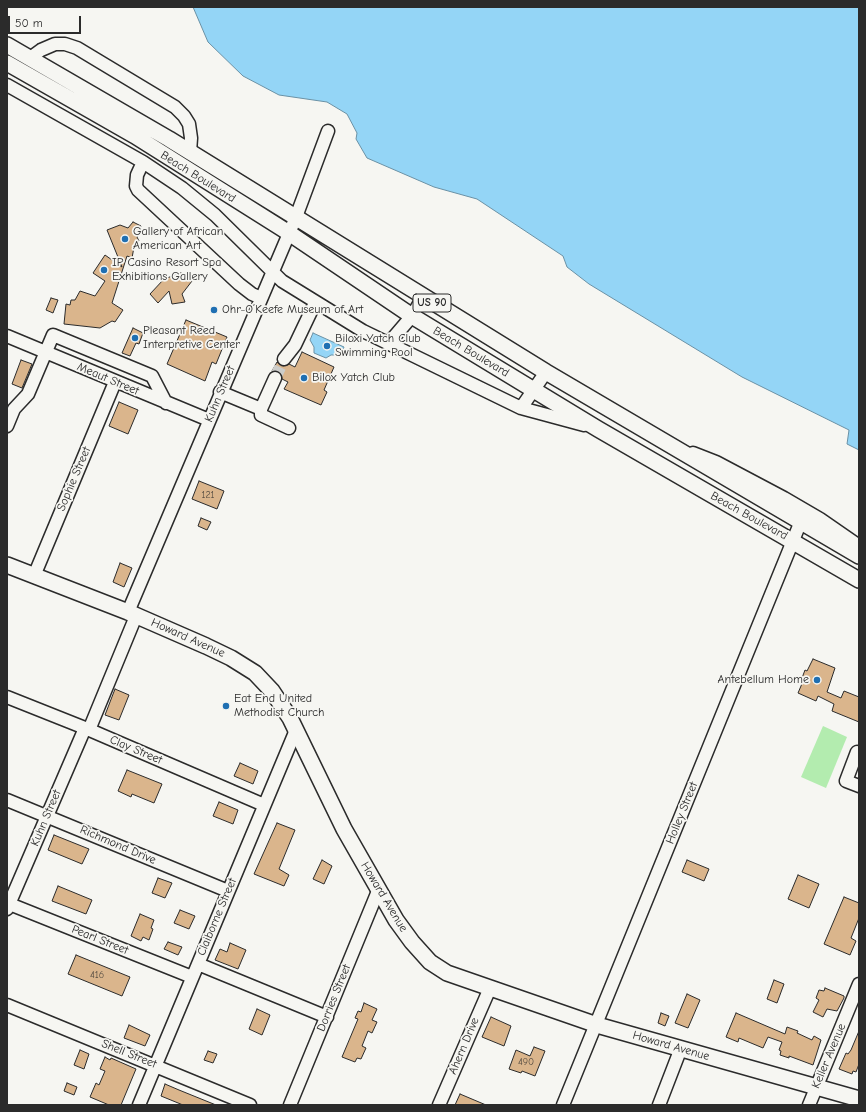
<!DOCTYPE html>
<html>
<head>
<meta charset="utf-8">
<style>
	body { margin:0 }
	#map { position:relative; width:866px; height:1112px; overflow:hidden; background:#f6f6f2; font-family:"Comic Neue",sans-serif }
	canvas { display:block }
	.frame { position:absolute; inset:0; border:8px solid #2b2b2b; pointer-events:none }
	.scale { position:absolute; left:8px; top:16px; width:73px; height:18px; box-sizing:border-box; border:2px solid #2b2b2b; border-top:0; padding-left:5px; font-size:12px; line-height:14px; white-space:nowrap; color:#2b2b2b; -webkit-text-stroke:3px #f6f6f2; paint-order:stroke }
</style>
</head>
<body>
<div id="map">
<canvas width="866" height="1112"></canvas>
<div class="frame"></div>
<div class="scale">50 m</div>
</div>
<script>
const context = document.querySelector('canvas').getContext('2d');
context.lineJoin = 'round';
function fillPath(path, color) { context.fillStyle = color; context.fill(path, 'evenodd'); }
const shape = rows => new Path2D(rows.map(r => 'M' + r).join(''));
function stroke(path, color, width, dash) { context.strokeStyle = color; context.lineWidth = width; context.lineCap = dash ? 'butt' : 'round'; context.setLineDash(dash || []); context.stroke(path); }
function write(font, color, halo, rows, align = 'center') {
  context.font = font + ' "Comic Neue",sans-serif'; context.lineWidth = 3.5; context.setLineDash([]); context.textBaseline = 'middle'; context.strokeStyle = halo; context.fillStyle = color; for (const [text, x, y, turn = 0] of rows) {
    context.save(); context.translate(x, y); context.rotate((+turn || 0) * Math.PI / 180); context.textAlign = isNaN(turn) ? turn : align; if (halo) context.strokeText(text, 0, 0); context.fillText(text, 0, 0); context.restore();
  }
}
const green = shape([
	[823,726,847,737,826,788,801,777]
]);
const water = shape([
	[193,7,859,7,859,450,847,444,849,430,742,377,589,284,567,267,563,256,477,199,434,187,367,158,356,139,357,133,347,114,327,102,279,95,243,76,208,42,193,7],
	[313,333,344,347,341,355,331,355,326,358,314,353,314,347,310,340,313,333]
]);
const building = shape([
	[133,222,141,226,139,230,141,231,137,237,139,241,137,243,138,245,134,247,132,258,127,256,112,303,123,310,115,322,112,321,100,328,64,324,66,304,70,305,71,300,75,300,80,291,95,296,105,281,93,273,105,255,122,267,107,230,120,225,128,228,133,222],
	[181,273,192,281,182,294,185,302,172,304,169,291,158,303,150,294,164,279,181,273],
	[51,298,58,300,53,313,46,310,51,298],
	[186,320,227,337,216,364,212,362,205,381,167,364,186,320],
	[133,328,143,333,139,344,136,343,130,356,122,353,133,328],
	[302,352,334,367,324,390,327,392,321,405,284,389,288,382,282,379,281,374,278,371,272,371,277,362,283,366,289,364,295,367,302,352],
	[21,360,32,364,22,388,12,384,21,360],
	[119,402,138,410,128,434,109,426,119,402],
	[199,481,224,491,217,509,192,499,199,481],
	[201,518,211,522,207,530,198,526,201,518],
	[120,563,132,568,124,587,113,582,120,563],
	[813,659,835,668,827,692,841,698,844,691,859,697,859,722,832,711,834,704,818,696,816,701,798,693,804,679,802,678,805,670,807,671,813,659],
	[115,689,129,695,119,720,105,715,115,689],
	[240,763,258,771,253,784,234,776,240,763],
	[127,770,162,784,154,803,132,794,131,797,118,791,127,770],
	[219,802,238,810,233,824,213,816,219,802],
	[277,823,295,830,279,869,289,875,284,886,254,874,277,823],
	[54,835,89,849,82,864,48,850,54,835],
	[322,860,332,866,324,884,313,879,322,860],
	[687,860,709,869,704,881,682,872,687,860],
	[798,875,819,884,809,908,788,899,798,875],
	[158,878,172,883,165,898,152,893,158,878],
	[58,886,92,900,86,914,52,901,58,886],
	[844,897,859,903,859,918,851,938,856,941,850,955,824,944,844,897],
	[180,910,195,916,189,929,174,923,180,910],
	[140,914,154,920,151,928,153,929,149,940,143,937,141,941,131,936,140,914],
	[168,942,182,947,178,955,164,949,168,942],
	[230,943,246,950,238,969,215,960,220,949,227,952,230,943],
	[76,955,130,977,122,996,68,974,76,955],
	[774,980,784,984,777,1003,767,999,774,980],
	[825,988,844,996,844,998,837,1011,827,1009,823,1017,813,1012,819,1000,816,998,819,990,824,991,825,988],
	[687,994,700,1000,688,1028,675,1023,687,994],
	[364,1003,377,1009,372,1020,377,1022,372,1033,368,1031,362,1046,366,1048,361,1059,357,1058,355,1062,342,1057,358,1019,355,1018,358,1011,361,1012,364,1003],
	[257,1009,270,1015,262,1035,249,1029,257,1009],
	[661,1013,669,1016,665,1026,658,1023,661,1013],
	[736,1013,785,1034,787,1027,798,1031,797,1033,812,1040,814,1036,821,1040,813,1065,789,1056,789,1058,780,1055,781,1051,779,1050,782,1042,768,1037,763,1048,739,1038,738,1042,726,1037,736,1013],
	[491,1017,511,1026,504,1046,482,1037,491,1017],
	[129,1025,150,1035,145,1046,124,1038,129,1025],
	[859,1031,859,1064,856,1072,853,1071,852,1074,839,1069,846,1053,848,1054,851,1050,859,1031],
	[534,1047,545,1051,535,1076,522,1071,521,1073,509,1069,516,1050,530,1056,534,1047],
	[80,1050,89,1054,84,1069,74,1065,80,1050],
	[208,1051,217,1054,213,1063,204,1060,208,1051],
	[105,1057,110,1060,111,1058,136,1069,121,1105,109,1105,90,1097,96,1083,99,1085,105,1071,100,1069,105,1057],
	[67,1083,77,1087,74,1095,64,1091,67,1083],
	[165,1084,179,1090,216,1105,183,1105,161,1096,165,1084],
	[460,1094,486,1105,455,1105,460,1094]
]);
const minorTunnel = shape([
	[275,378,284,359]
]);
const minor = shape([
	[30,58,41,50,55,44,65,44,77,48,175,107,184,116,189,124,191,138,190,152],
	[7,85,143,162,182,188,215,215,282,281,363,331,521,408,584,425],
	[143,162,137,175,136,186,138,190,239,284,252,294,261,298],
	[7,336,209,420],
	[388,344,412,316,423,297],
	[284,359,295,345,315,303],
	[220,392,261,409,275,378],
	[521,408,546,372],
	[261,409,261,415,289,428],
	[7,426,14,409,28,394,53,335,152,376,166,403],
	[693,453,716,462,784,498,820,519,859,546],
	[34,576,115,382],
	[128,612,296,217,328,131],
	[7,697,85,728,264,805],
	[89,730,136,616],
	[859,753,857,752,846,781,859,786],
	[7,800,228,891],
	[7,903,192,977],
	[7,909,85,728],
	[198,964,327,1017],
	[7,1005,250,1105],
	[139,1105,296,730],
	[290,1105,378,891],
	[439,1105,490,988],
	[563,1105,801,521],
	[659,1105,681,1048],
	[809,1105,859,984]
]);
const major = shape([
	[7,45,169,139,546,372,859,556],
	[7,63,135,136,289,233,412,316,598,429,859,580],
	[7,565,128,612,206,646,231,658,255,673,272,691,290,718,344,829,396,920,412,942,430,962,447,973,597,1025,859,1099]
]);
const markers = [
	[125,239,4,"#1f6fb2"],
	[104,270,4,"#1f6fb2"],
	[214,310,4,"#1f6fb2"],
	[135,338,4,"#1f6fb2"],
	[327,346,4,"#1f6fb2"],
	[304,378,4,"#1f6fb2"],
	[817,680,4,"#1f6fb2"],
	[226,706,4,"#1f6fb2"]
];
const numberNames = [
	["121",208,495],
	["416",97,975],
	["490",526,1062]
];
const shields = [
	[432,303,38]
];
const shieldNames = [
	["US 90",432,303]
];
const streetNames = [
	["Beach Boulevard",198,177,32],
	["Beach Boulevard",471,352,31],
	["Meaut Street",108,379,23],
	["Kuhn Street",220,394,-67],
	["Sophie Street",74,479,-67],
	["Beach Boulevard",749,516,29],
	["Howard Avenue",188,638,24],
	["Clay Street",136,750,23],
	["Holley Street",682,813,-68],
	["Kuhn Street",46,818,-67],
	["Richmond Drive",118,845,23],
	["Howard Avenue",384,897,59],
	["Claiborne Street",217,917,-67],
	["Pearl Street",100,940,22],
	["Dorries Street",334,998,-68],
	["Ahern Drive",464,1046,-67],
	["Howard Avenue",671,1046,16],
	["Shell Street",129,1054,22],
	["Keller Avenue",829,1056,-67]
];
const poiNames = [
	["Gallery of African",133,232],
	["American Art",133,246],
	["IP Casino Resort Spa",112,263],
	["Exhibitions Gallery",112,277],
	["Ohr-O’Keefe Museum of Art",222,310],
	["Pleasant Reed",143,331],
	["Interpretive Center",143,345],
	["Biloxi Yatch Club",335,339],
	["Swimming Pool",335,353],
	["Bilox Yatch Club",312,378],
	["Antebellum Home",809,680,"right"],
	["Eat End United",234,699],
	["Methodist Church",234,713]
];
fillPath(green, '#b3ecaf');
fillPath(water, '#94d5f6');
stroke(water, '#6a91a5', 1);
fillPath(building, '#dab58c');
stroke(building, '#2b2b2b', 1);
stroke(minorTunnel, '#cdcdca', 12, [12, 6]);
stroke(minor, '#2b2b2b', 15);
stroke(major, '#2b2b2b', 18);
stroke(minor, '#f6f6f2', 12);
stroke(major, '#f6f6f2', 15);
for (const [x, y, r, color] of markers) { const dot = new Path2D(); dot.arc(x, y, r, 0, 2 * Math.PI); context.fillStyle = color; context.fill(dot); stroke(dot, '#f6f6f2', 1.5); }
write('10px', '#574e43', null, numberNames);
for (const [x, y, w] of shields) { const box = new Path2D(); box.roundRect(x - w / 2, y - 9, w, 18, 3); context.fillStyle = '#f6f6f2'; context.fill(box); stroke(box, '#2b2b2b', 1); }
write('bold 11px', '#2b2b2b', null, shieldNames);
write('12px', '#2b2b2b', '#f6f6f2', streetNames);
write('12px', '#2b2b2b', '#f6f6f2', poiNames, 'left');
</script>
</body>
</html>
